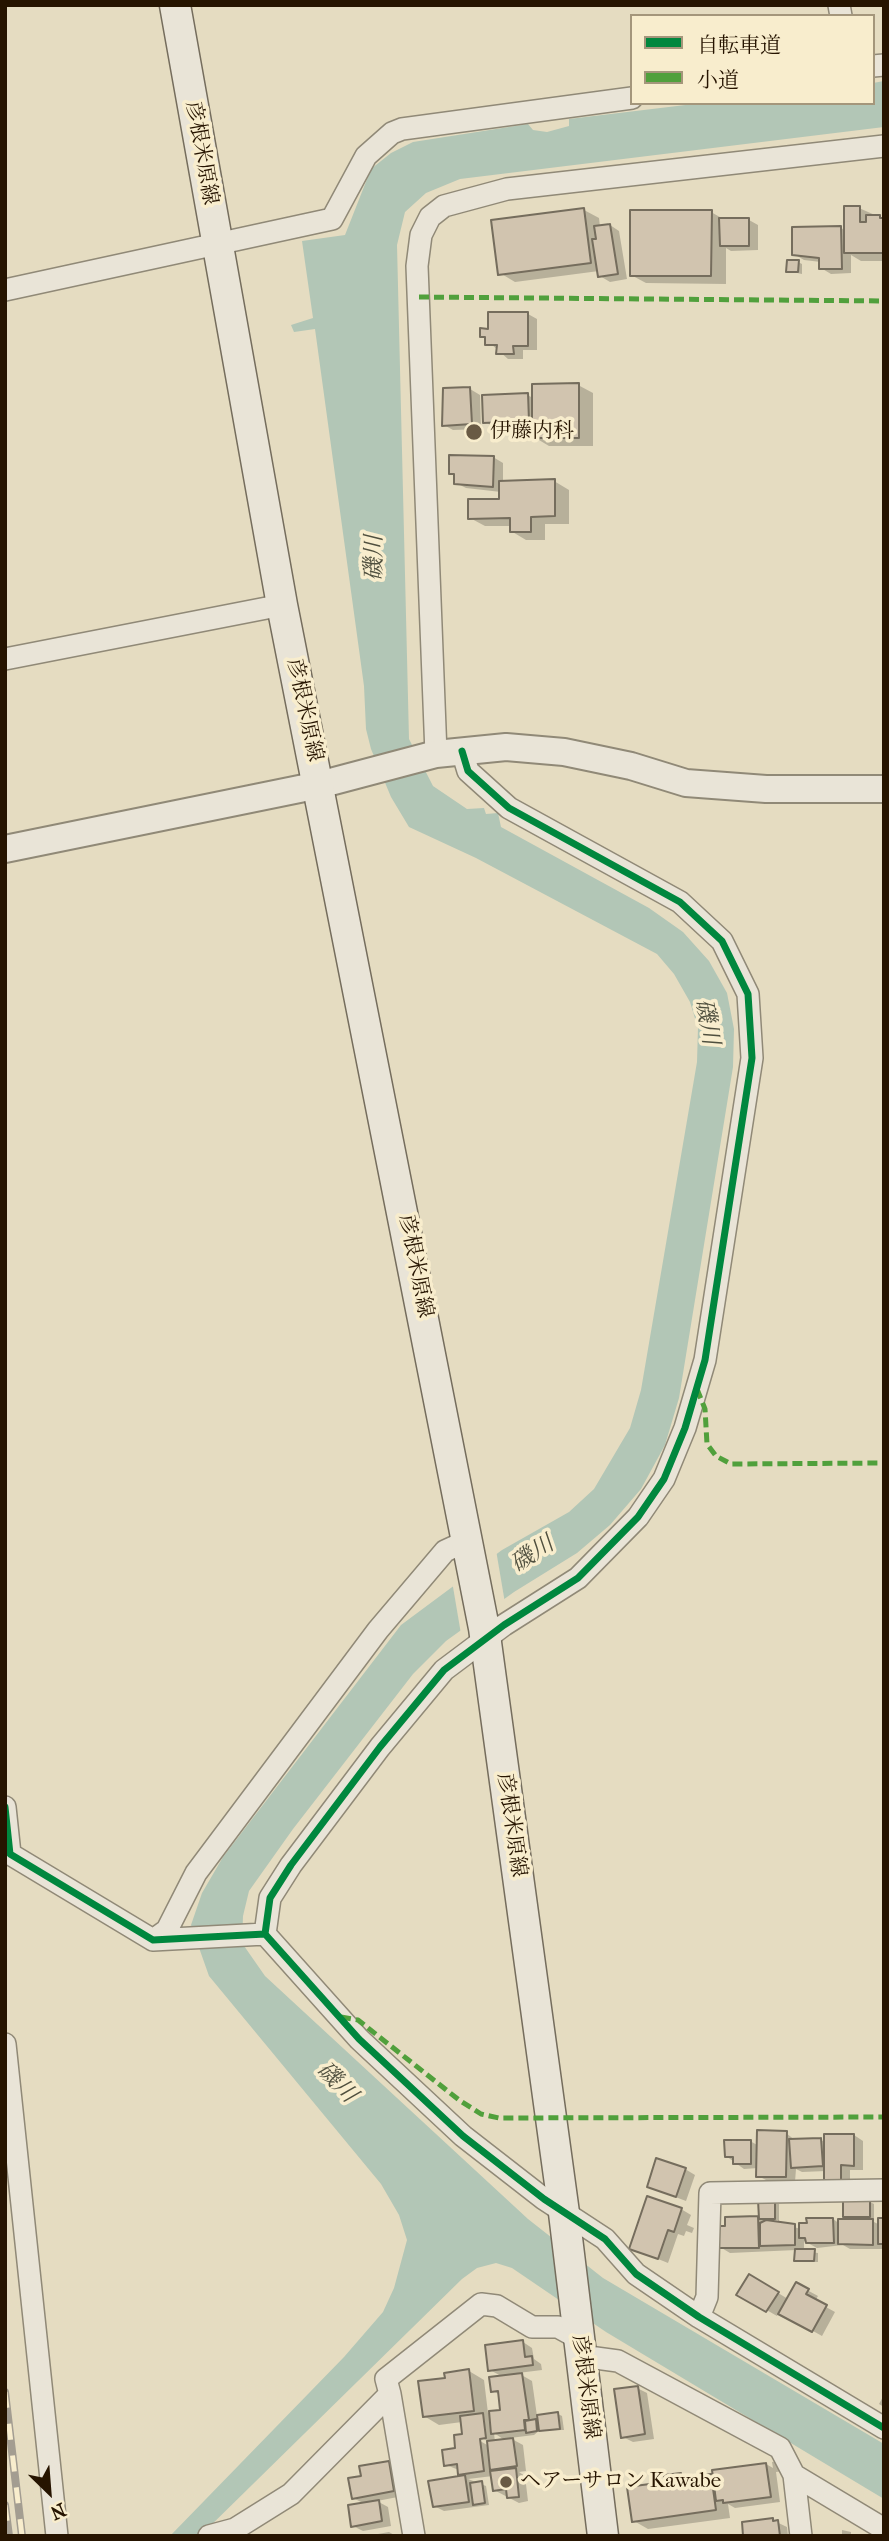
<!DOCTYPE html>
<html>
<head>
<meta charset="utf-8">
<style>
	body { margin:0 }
	#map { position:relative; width:889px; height:2541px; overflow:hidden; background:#e5dcc1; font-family:"IM FELL French Canon","Noto Serif JP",serif }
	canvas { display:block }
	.frame { position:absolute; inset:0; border:7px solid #261400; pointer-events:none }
	.legend { position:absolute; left:630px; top:14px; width:245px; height:91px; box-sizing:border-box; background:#f8edcd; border:2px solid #a4967b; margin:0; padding:9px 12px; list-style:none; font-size:21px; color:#261400 }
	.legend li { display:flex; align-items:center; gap:14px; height:35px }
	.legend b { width:35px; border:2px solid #a4967b }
	.north { position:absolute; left:14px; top:2457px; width:70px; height:70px; -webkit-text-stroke:5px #f8edcd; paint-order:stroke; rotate:155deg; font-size:19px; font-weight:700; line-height:28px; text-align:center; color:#261400 }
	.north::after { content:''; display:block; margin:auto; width:24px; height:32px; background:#261400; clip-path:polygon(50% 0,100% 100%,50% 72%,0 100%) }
</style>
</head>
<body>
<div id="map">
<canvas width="889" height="2541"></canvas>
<div class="frame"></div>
<ul class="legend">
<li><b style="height:9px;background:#00873e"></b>自転車道</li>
<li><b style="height:9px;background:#50a03c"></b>小道</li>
</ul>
<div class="north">N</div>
</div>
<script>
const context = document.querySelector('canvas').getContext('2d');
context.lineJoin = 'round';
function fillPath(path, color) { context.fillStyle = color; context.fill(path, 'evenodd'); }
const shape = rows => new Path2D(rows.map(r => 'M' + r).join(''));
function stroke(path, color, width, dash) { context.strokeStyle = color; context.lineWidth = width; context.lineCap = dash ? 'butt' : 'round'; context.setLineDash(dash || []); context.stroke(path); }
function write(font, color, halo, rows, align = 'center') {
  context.font = font + ' "IM FELL French Canon","Noto Serif JP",serif'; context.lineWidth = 7; context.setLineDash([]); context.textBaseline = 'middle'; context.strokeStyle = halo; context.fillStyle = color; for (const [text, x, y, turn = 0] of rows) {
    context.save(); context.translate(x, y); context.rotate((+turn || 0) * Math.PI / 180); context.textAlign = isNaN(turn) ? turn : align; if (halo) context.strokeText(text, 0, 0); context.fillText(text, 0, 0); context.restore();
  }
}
const water = shape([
	[884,81,884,127,460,179,426,193,405,212,397,245,409,739,433,786,467,809,484,808,486,814,498,813,501,827,649,908,683,932,709,961,727,993,734,1029,733,1067,679,1398,665,1445,641,1489,610,1525,577,1553,514,1592,446,1641,413,1674,293,1829,249,1891,243,1916,242,1943,265,1976,528,2219,603,2278,884,2444,884,2499,606,2332,512,2268,496,2263,477,2268,462,2279,200,2536,170,2536,344,2357,383,2312,394,2288,407,2240,399,2215,381,2184,209,1976,191,1925,202,1893,223,1857,401,1625,502,1550,569,1512,594,1489,630,1428,641,1390,697,1062,698,1028,690,1002,674,974,657,954,476,858,409,827,391,797,371,749,366,729,364,686,315,329,294,332,291,325,313,318,302,241,345,235,371,169,391,153,413,142,528,124,533,130,547,132,569,126,569,119,702,103,873,103,873,83]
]);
const pier = shape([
	[496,1550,505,1603,461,1634,452,1581]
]);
const shadow = shape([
	[859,208,884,219,884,261,861,261,851,255,851,273,831,274,821,268,821,262,804,260,794,254,841,228,846,231],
	[584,210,599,218,600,227,610,225,619,231,627,279,610,282,600,276,599,271,515,282,500,273],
	[711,212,725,220,749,220,758,225,758,250,731,251,726,248,726,284,646,283,631,275],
	[798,262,802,264,802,274,788,271],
	[528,314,537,319,537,350,523,350,523,359,508,359,482,336],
	[578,385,593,393,593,446,549,446,534,437,534,426,494,427,485,422,528,395,534,399],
	[470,389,480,395,481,429,453,430,444,425],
	[493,457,503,463,503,482,554,481,569,490,569,524,545,524,545,540,526,540,511,531,511,526,485,526,470,518,501,500,501,492,466,488,456,483,456,476,451,473],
	[786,2133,796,2141,821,2140,826,2143,854,2135,863,2141,863,2170,850,2170,850,2184,835,2185,826,2179,826,2171,802,2172,796,2169,795,2182,768,2181,758,2176,758,2168,744,2169,726,2156,750,2141,759,2146],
	[685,2169,695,2175,686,2201,649,2187],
	[760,2201,779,2204,779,2223,801,2229,833,2219,840,2224,853,2221,845,2216,870,2202,874,2204,874,2219,868,2219,880,2225,884,2220,884,2246,882,2249,850,2249,843,2245,817,2248,804,2241,804,2251,818,2253,818,2262,800,2262,796,2260,796,2250,730,2253,720,2247,758,2218,760,2219],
	[763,2220,778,2220,778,2223,768,2224],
	[681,2209,691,2215,687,2225,694,2228,692,2233,686,2231,684,2236,678,2234,668,2263,631,2248],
	[750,2276,788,2299,796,2284,818,2296,815,2301,835,2312,822,2336,779,2312,777,2316,739,2294],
	[523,2342,532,2348,534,2359,541,2364,542,2370,518,2373,532,2381,537,2416,558,2414,562,2416,564,2430,540,2430,534,2435,510,2438,523,2445,526,2471,519,2472,525,2476,528,2501,519,2503,494,2490,493,2476,468,2479,486,2486,489,2505,444,2511,434,2506,465,2477,459,2470,446,2465,464,2435,462,2422,439,2425,424,2416,446,2380,469,2371,484,2380,488,2413,502,2412,500,2395,493,2391,503,2377,490,2370],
	[473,2433,489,2442,489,2446,471,2436],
	[494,2433,506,2441,495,2442],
	[637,2388,647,2393,654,2439,633,2442,623,2437],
	[884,2395,884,2407,879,2404],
	[779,2461,784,2471,776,2472,780,2502,735,2508,728,2504,730,2518,648,2529,634,2521,667,2483,681,2475,688,2479,715,2478,766,2464,773,2468,772,2462],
	[388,2462,398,2468,403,2496,377,2501,388,2507,391,2526,363,2531,353,2526,365,2504,353,2498,363,2477],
	[772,2520,787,2527,788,2536,745,2536],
	[842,2530,851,2532,851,2536,842,2536],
	[389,2532,396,2536,367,2536]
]);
const building = shape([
	[844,206,860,206,860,222,866,222,866,215,880,215,880,218,884,218,884,253,844,253,844,206],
	[584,208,591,263,498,275,491,220,584,208],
	[630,210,712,210,711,276,630,276,630,210],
	[719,218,749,218,749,246,720,246,719,218],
	[610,224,618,274,598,277,592,239,596,239,594,226,610,224],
	[841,226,842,269,819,269,819,258,792,255,792,227,841,226],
	[787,260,799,260,798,272,786,272,787,260],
	[488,312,528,312,528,346,513,346,514,354,496,354,497,345,485,345,485,337,480,337,480,328,488,329,488,312],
	[579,383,579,438,532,438,532,384,579,383],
	[470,387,472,424,442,426,443,388,470,387],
	[528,393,529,421,483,423,482,395,528,393],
	[449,455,494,456,493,487,454,484,454,474,449,474,449,455],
	[555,479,555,516,531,517,531,532,510,532,510,518,468,519,468,499,499,499,499,481,555,479],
	[757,2130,787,2131,786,2177,756,2177,757,2130],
	[824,2134,854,2134,854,2166,841,2165,841,2180,824,2180,824,2134],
	[821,2138,823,2166,791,2168,789,2139,821,2138],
	[724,2140,751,2140,751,2164,733,2164,733,2157,725,2157,724,2140],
	[656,2158,686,2168,676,2197,647,2187,656,2158],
	[647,2196,682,2208,674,2232,668,2230,658,2259,629,2249,647,2196],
	[758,2200,775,2200,775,2219,759,2219,758,2200],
	[843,2200,870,2200,870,2217,843,2217,843,2200],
	[758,2216,759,2248,718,2248,718,2226,725,2226,725,2217,758,2216],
	[806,2218,833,2218,834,2243,806,2243,805,2238,799,2238,799,2223,807,2223,806,2218],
	[878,2218,884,2218,884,2244,878,2244,878,2218],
	[838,2219,873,2219,873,2245,838,2244,838,2219],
	[766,2220,795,2224,795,2245,760,2246,760,2223,766,2220],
	[795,2249,815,2249,814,2261,794,2261,795,2249],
	[749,2274,779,2292,766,2312,736,2295,749,2274],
	[796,2282,809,2289,806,2294,827,2305,812,2332,778,2314,796,2282],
	[523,2340,525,2357,532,2356,533,2365,488,2371,485,2345,523,2340],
	[469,2369,474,2411,423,2417,418,2381,445,2378,444,2373,469,2369],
	[522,2373,529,2420,524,2420,525,2430,491,2434,489,2411,500,2410,498,2391,491,2392,489,2377,522,2373],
	[638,2386,645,2434,621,2438,614,2389,638,2386],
	[558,2412,560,2429,539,2431,537,2415,558,2412],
	[483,2413,486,2438,480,2439,484,2471,458,2475,457,2464,444,2466,442,2450,455,2448,454,2435,462,2434,460,2416,483,2413],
	[536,2419,537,2431,526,2433,525,2421,536,2419],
	[513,2438,517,2466,490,2470,487,2441,513,2438],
	[389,2461,394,2491,352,2499,348,2478,361,2476,359,2466,389,2461],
	[766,2463,771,2497,723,2503,723,2500,716,2501,712,2470,766,2463],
	[516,2468,519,2497,507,2498,506,2489,493,2491,490,2471,516,2468],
	[681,2473,681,2478,711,2474,716,2510,632,2522,627,2487,665,2482,664,2475,681,2473],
	[465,2475,469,2502,433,2507,428,2481,465,2475],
	[482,2481,485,2503,473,2505,470,2483,482,2481],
	[379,2500,382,2521,351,2527,348,2505,379,2500],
	[773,2518,773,2521,778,2520,780,2536,743,2536,742,2522,773,2518]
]);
const minor = shape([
	[839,5,841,16],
	[873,66,884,65],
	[5,290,332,219,366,156,392,133,402,129,632,98],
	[5,659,282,605],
	[436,754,417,266,421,235,430,217,444,206,507,189,884,146],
	[5,1807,10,1854,153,1940,265,1934,359,2039,463,2136,544,2199,605,2239,636,2274,699,2317,884,2428],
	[265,1934,270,1898,291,1865,380,1747,444,1670,504,1625,578,1578,638,1517,664,1479,685,1428,705,1360,752,1058,748,994,722,941,680,902,509,808,468,771,462,751],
	[153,1940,167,1930,196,1873,378,1630,445,1551,469,1540],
	[5,2044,57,2536],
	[699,2317,707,2297,710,2193,884,2190],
	[581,2356,618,2361,780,2448,794,2475,884,2529],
	[390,2394,414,2536],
	[794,2475,801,2536],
	[209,2536,235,2529,291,2494,390,2394,386,2379,481,2304,497,2306,532,2327,558,2327,578,2338]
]);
const tertiary = shape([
	[5,849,319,785,436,754,506,747,564,752,631,766,686,783,766,789,884,789]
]);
const secondary = shape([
	[175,5,282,605,484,1628,564,2213,603,2536]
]);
const rail = shape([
	[5,2392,22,2536],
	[5,2505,9,2536]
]);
const quiet = shape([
	[419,297,884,301],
	[697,1389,705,1409,707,1444,716,1456,731,1464,884,1463],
	[341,2017,358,2020,459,2100,481,2114,499,2118,884,2117]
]);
const cycleway = shape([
	[5,1807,10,1854,153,1940,265,1934,359,2039,463,2136,544,2199,605,2239,636,2274,699,2317,884,2428],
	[265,1934,270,1898,291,1865,380,1747,444,1670,504,1625,578,1578,638,1517,664,1479,685,1428,705,1360,752,1058,748,994,722,941,680,902,509,808,468,771,462,751]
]);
const markers = [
	[474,432,9,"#695a44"],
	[506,2482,7,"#695a44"]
];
const streetNames = [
	["彦根米原線",201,153,80],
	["彦根米原線",304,710,78],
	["彦根米原線",415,1266,79],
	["彦根米原線",511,1825,82],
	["彦根米原線",585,2387,83]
];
const poiNames = [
	["伊藤内科",490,432],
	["ヘアーサロン Kawabe",520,2482]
];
const waterNames = [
	["磯川",375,558,-90],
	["磯川",706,1022,80],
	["磯川",533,1555,-33],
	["磯川",336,2083,46]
];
fillPath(water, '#b2c6b6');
fillPath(pier, '#e5dcc1');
fillPath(shadow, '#0003');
fillPath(building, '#d1c4af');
stroke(building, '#756d5d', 2);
stroke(minor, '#908977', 24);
stroke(tertiary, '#908977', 30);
stroke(secondary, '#756d5d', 33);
stroke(minor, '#e9e4d7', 21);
stroke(tertiary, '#e9e4d7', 26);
stroke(secondary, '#e9e4d7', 30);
stroke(rail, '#a39d91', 8);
stroke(rail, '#f8edcd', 5, [16]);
stroke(quiet, '#50a03c', 5, [10, 5]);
stroke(cycleway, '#00873e', 7);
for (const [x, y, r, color] of markers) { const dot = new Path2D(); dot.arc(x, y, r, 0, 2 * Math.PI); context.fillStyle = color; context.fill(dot); stroke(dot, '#f8edcd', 2.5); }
write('21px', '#261400', '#f8edcd', streetNames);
write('21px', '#261400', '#f8edcd', poiNames, 'left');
write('italic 23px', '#4f4f3e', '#f8edcd', waterNames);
</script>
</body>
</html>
